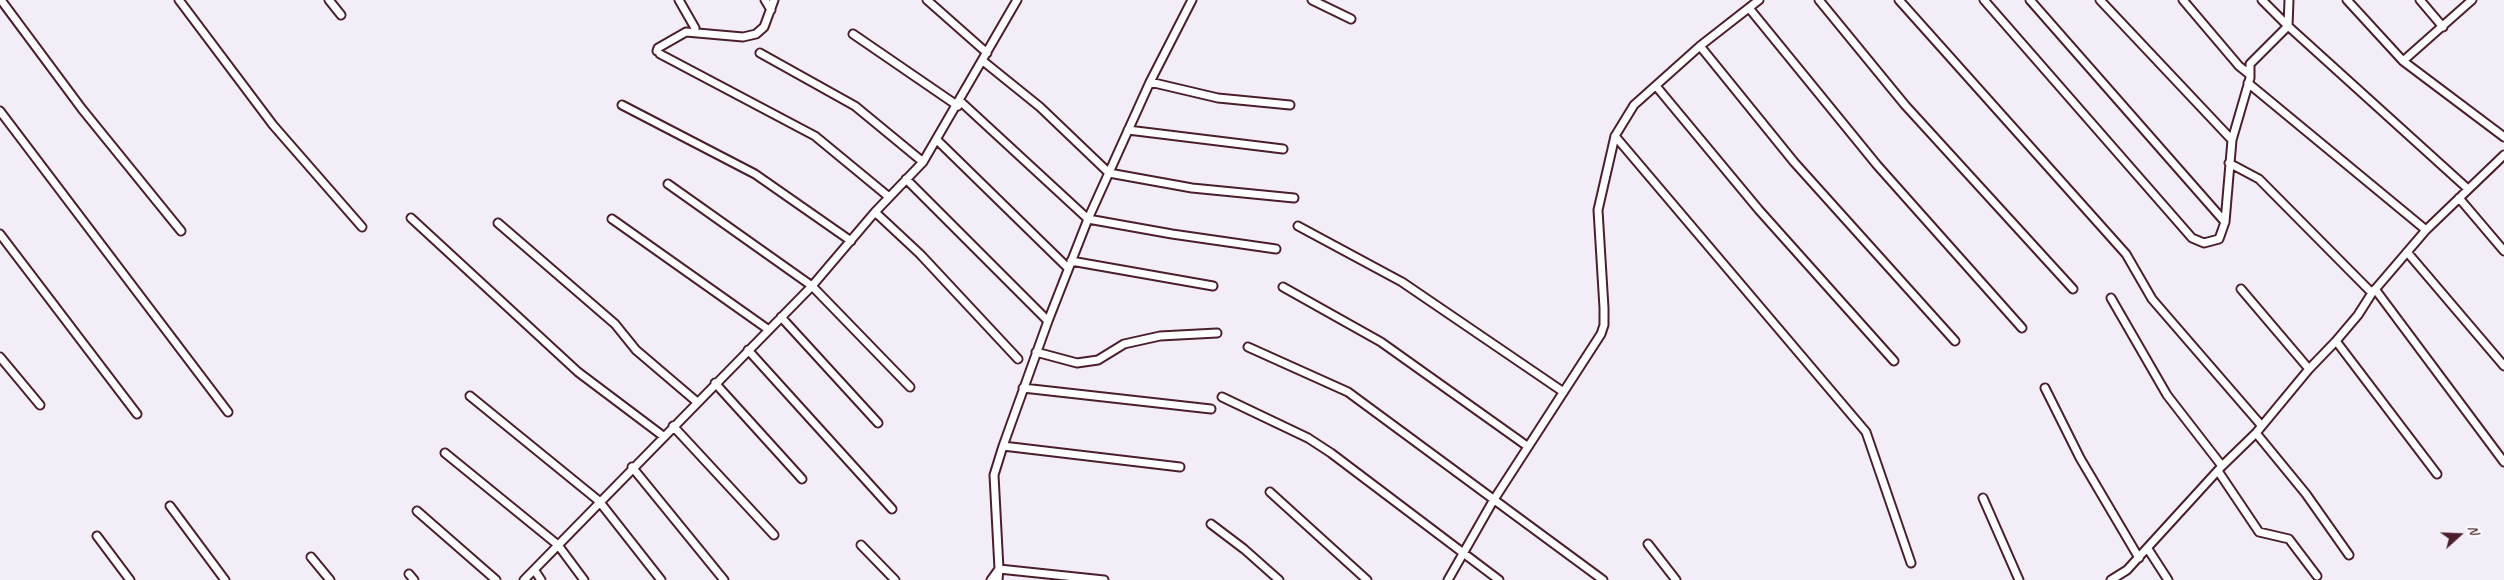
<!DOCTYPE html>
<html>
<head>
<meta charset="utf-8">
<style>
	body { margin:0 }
	#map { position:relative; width:2504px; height:580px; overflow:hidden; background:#f2edf7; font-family:Caveat,sans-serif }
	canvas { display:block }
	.north { position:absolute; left:2434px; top:510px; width:50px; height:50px; -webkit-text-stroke:4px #fff; paint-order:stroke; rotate:70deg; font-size:14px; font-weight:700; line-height:20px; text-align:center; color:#4a1f2b }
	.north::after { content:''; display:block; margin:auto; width:18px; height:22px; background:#4a1f2b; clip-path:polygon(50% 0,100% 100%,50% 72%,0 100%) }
</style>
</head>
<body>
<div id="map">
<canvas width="2504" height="580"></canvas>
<div class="north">N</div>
</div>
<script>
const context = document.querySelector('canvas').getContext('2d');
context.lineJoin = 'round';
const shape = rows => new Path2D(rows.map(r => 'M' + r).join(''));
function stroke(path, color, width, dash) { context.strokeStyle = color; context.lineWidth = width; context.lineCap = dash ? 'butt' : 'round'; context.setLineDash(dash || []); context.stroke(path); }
const street = shape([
	[1,0,82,109,181,231],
	[179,0,273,125,362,227],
	[329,0,341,15],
	[679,0,695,28],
	[765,0,771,10],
	[927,0,987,53],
	[1312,0,1351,19],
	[1819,0,1905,105,2073,289],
	[1899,0,2126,254,2152,299,2261,425],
	[1984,0,2192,238,2204,243,2219,239,2225,222,2232,140,2250,78,2250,64,2288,26,2289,0],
	[2030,0,2225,222],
	[2100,0,2232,140],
	[2183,0,2239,66,2249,74],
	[2262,0,2288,26,2468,189],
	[2347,0,2403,61,2504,137],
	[2420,0,2443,27],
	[1749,8,1877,165,2022,328],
	[853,34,958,106],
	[1700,46,1794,162,1955,341],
	[657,51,658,48,686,32,743,37,756,34,764,27,774,0],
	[760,53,855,106,923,162],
	[660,54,815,136,889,197],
	[983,61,1040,107,1109,173,1192,188,1294,198],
	[2403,61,2472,0],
	[1150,82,1218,98,1290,105],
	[2248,83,2426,230],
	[1656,86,1759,210,1894,361],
	[960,101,1088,219,1172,234,1276,249],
	[622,105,755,174,851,241],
	[0,111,228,412],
	[1128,130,1283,149],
	[1615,136,1866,432,1911,563],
	[937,140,1068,268],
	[2229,163,2259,179,2372,293],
	[906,179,1048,321],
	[668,184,812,286,910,387],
	[2459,198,2504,251],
	[875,212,920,254,1018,359],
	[411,218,578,372,663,436],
	[612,219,769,330],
	[498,223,615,324,636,350,697,402],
	[1298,226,1402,282,1562,391],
	[0,234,137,414],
	[2407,252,2504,366],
	[1071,261,1213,286],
	[1283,287,1381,342,1527,446],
	[2241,289,2309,369],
	[2375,289,2504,462],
	[2111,298,2167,395,2222,466],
	[781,317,878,423],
	[2336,341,2437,474],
	[1248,347,1348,392,1603,580],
	[748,350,892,509],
	[1036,352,1077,363,1098,360,1124,344,1160,336,1217,333],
	[0,357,40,405],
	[715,383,802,479],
	[1023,388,1211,409],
	[2045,388,2080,458,2139,558],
	[470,396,599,501,661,580],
	[1222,397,1308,438,1331,453,1499,580],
	[673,426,774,535],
	[2256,433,2306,494,2349,555],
	[1003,446,1180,467],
	[445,453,558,545,584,580],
	[632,467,724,580],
	[2218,471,2259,532,2289,539,2317,576],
	[1270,492,1367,580],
	[1983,498,2019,580],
	[170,506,225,580],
	[417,511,496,580],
	[1211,524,1244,549,1279,580],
	[97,536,130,580],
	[1648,544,1676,580],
	[861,545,895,580],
	[2148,549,2168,580],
	[311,557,330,580],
	[535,571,541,580],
	[409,574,414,580],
	[524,580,812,286,875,212,923,162,1017,0],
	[991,580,999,569,1104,580],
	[998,580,999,569,994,475,1003,446,1048,321,1088,219,1150,82,1192,0],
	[1448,580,1493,501,1601,334,1604,325,1604,308,1598,210,1615,136,1634,105,1700,46,1759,0],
	[2111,580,2127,570,2222,466,2256,433,2309,369,2336,341,2358,315,2372,293,2426,230,2504,155]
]);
stroke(street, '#4a1f2b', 11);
stroke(street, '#fff', 7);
</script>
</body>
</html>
